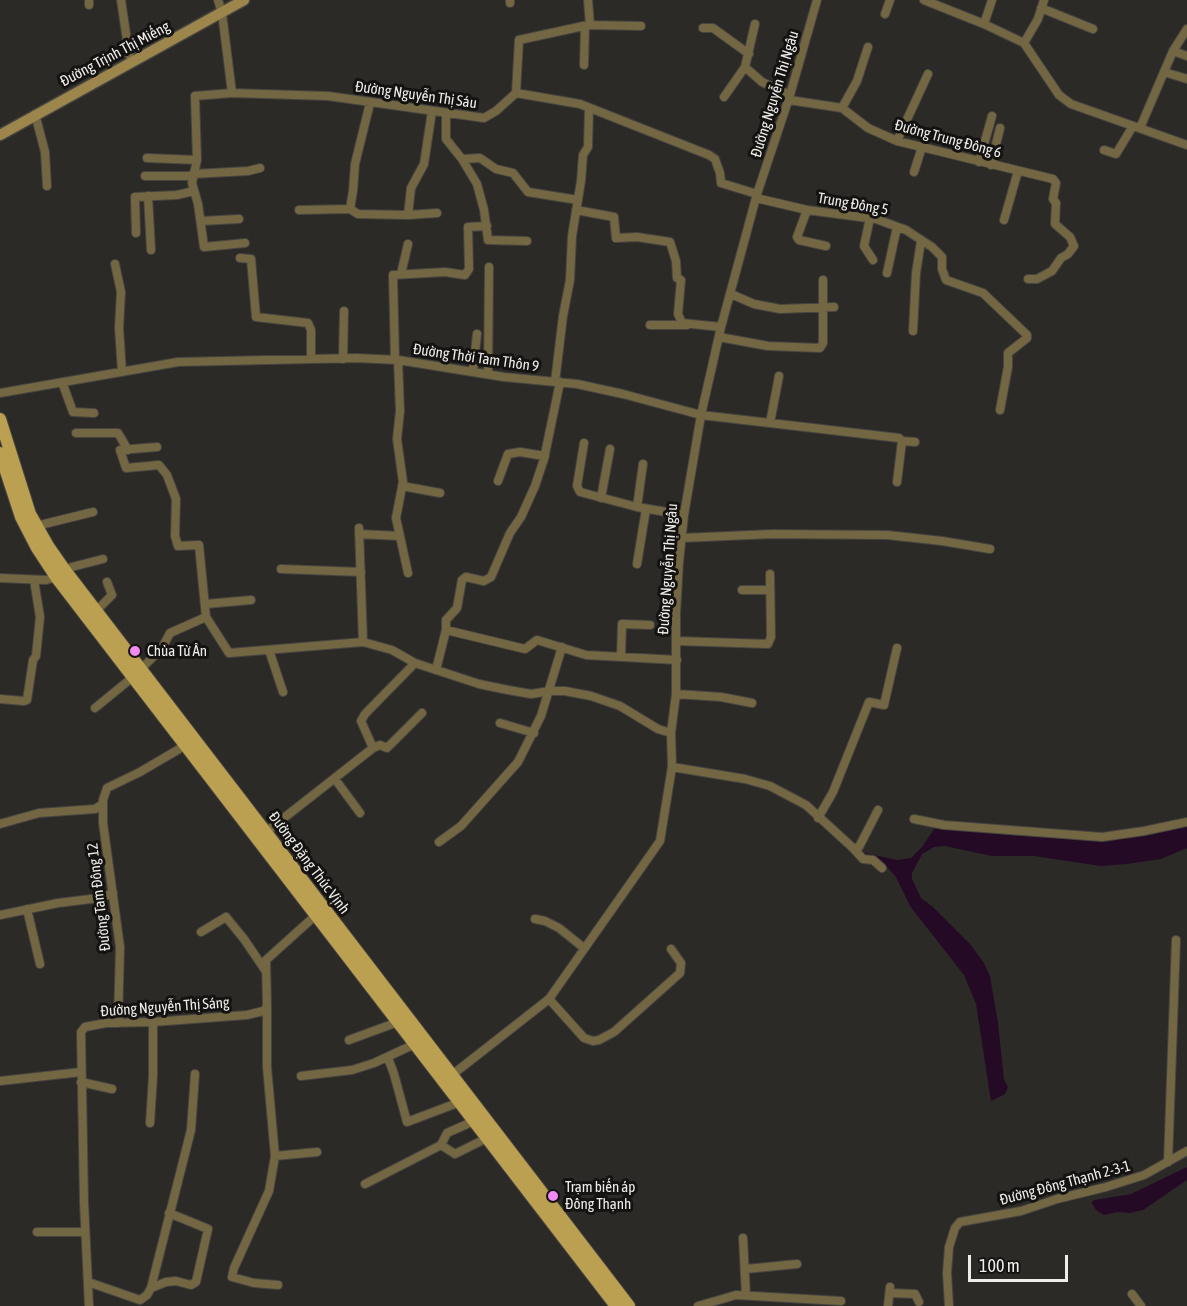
<!DOCTYPE html>
<html>
<head>
<meta charset="utf-8">
<style>
	body { margin:0 }
	#map { position:relative; width:1187px; height:1306px; overflow:hidden; background:#2c2a26; font-family:"Asap Condensed",sans-serif }
	canvas { display:block }
	.scale { position:absolute; left:968px; top:1255px; width:100px; height:27px; box-sizing:border-box; border:3px solid #efedea; border-top:0; padding-left:8px; font-size:18px; line-height:21px; white-space:nowrap; color:#efedea; -webkit-text-stroke:4px #141311; paint-order:stroke }
</style>
</head>
<body>
<div id="map">
<canvas width="1187" height="1306"></canvas>
<div class="scale">100 m</div>
</div>
<script>
const context = document.querySelector('canvas').getContext('2d');
context.lineJoin = 'round';
function fillPath(path, color) { context.fillStyle = color; context.fill(path, 'evenodd'); }
const shape = rows => new Path2D(rows.map(r => 'M' + r).join(''));
function stroke(path, color, width, dash) { context.strokeStyle = color; context.lineWidth = width; context.lineCap = dash ? 'butt' : 'round'; context.setLineDash(dash || []); context.stroke(path); }
function write(font, color, halo, rows, align = 'center') {
  context.font = font + ' "Asap Condensed",sans-serif'; context.lineWidth = 6; context.setLineDash([]); context.textBaseline = 'middle'; context.strokeStyle = halo; context.fillStyle = color; for (const [text, x, y, turn = 0] of rows) {
    context.save(); context.translate(x, y); context.rotate((+turn || 0) * Math.PI / 180); context.textAlign = isNaN(turn) ? turn : align; if (halo) context.strokeText(text, 0, 0); context.fillText(text, 0, 0); context.restore();
  }
}
const water = shape([
	[936,826,1008,835,1098,841,1147,834,1187,826,1187,848,1161,859,1127,864,1101,866,1034,856,992,856,945,846,934,847,922,854,912,873,912,879,921,898,933,907,970,944,984,963,990,976,998,1023,1004,1080,1008,1087,1005,1094,991,1101,976,1004,964,975,910,906,896,877,887,867,875,859,863,858,860,852,897,860,911,858,922,847],
	[1187,1167,1187,1180,1143,1210,1130,1213,1118,1212,1104,1215,1096,1210,1092,1203,1092,1201,1095,1200,1131,1194]
]);
const street = shape([
	[89,0,89,5],
	[121,0,129,54,132,62],
	[218,0,222,13,232,93,328,96,484,118,496,111,516,93,580,104,709,155,715,159,720,173,721,183,757,194],
	[588,0,590,25],
	[924,0,984,24,1024,43,1059,95,1071,104,1187,145],
	[510,3,510,0],
	[1041,8,1093,29],
	[885,14,890,0],
	[984,24,992,0],
	[703,28,713,28,749,54],
	[1024,43,1038,19,1044,0],
	[1173,51,1187,56],
	[584,65,585,26],
	[745,67,755,24],
	[1164,72,1187,79],
	[232,93,195,96,197,160,192,183,198,204,204,247,245,243],
	[516,93,519,40,588,25,641,26],
	[724,97,745,67,762,82,790,95],
	[789,100,842,108,868,128,897,141,1053,179,1056,183,1053,199,1056,203,1055,224,1070,237,1074,246,1068,254,1061,258,1052,271,1037,279,1028,279],
	[842,108,857,81,868,47],
	[35,114,45,152,47,186],
	[446,114,446,139,462,159,477,184,484,210,488,240,527,241],
	[1140,128,1173,51,1187,29],
	[897,141,928,74],
	[1104,150,1116,154,1133,126],
	[147,158,197,160],
	[462,159,480,158,496,169,513,173,528,192,578,200],
	[979,162,992,116],
	[991,165,1000,128],
	[914,172,922,147],
	[193,174,248,171,260,168],
	[145,176,193,176],
	[148,196,151,250],
	[756,198,807,210,876,219,906,230,932,247,942,257,942,269,946,280,983,293,1027,335,1027,338,1008,353,1008,367,1000,410],
	[350,209,358,214,408,215,411,188,424,164,432,111],
	[299,210,350,209,353,191,355,164,370,103],
	[576,210,614,217,616,238,637,237,670,242,676,261,677,278,681,280,678,314,682,323,721,327],
	[807,210,797,237,799,240,826,246],
	[408,215,437,213],
	[870,218,864,246,873,260],
	[1004,220,1018,171],
	[201,221,239,219],
	[136,233,135,197,177,195,194,191],
	[240,258,251,259,256,317,308,323,311,330,311,359],
	[115,264,121,292,119,328,122,372],
	[887,273,897,227],
	[401,274,408,244],
	[731,294,754,304,780,309,834,307],
	[650,325,687,325],
	[913,331,916,273,921,241],
	[719,337,768,346,820,348,823,343,823,280],
	[343,359,344,311],
	[395,360,393,275,445,272,465,275,469,269,468,227,487,226],
	[398,360,400,411,397,439,403,482,396,518,408,573],
	[473,371,477,334],
	[488,374,489,267],
	[62,382,73,412,94,413],
	[555,382,563,316,570,280,572,236,581,181,583,155,588,147,589,108],
	[0,393,178,362,356,358,398,360,504,377,577,384,623,394,701,415,899,438,902,441,897,482],
	[770,423,779,376],
	[76,433,118,433,128,450],
	[902,441,915,442],
	[584,443,577,486,580,492,637,507,684,515],
	[498,481,508,454,520,452,545,456],
	[402,486,440,493],
	[601,498,610,449],
	[637,507,643,464],
	[36,526,93,512],
	[359,528,363,642,392,650,415,663],
	[359,534,399,536],
	[682,538,772,534,887,535,942,541,990,549],
	[637,564,646,509],
	[64,569,103,559],
	[281,569,361,572],
	[0,578,46,580,56,577],
	[742,590,769,590],
	[206,604,251,600],
	[96,611,112,595,107,582],
	[206,617,229,653,363,642],
	[446,630,525,649,537,640,586,655,677,660],
	[677,641,768,644,771,637,770,574],
	[269,650,283,692],
	[621,657,622,624,650,625],
	[141,669,162,648,170,633,206,617,199,545,178,546,175,536,176,499,167,475,159,465,126,468,120,450,157,447],
	[436,670,446,630,446,620,457,608,462,580,466,577,484,581,491,577,510,533,521,517,535,486,544,459,560,382],
	[676,694,721,697,752,703],
	[0,699,24,701,27,700,33,660,36,656,40,617,34,580],
	[95,708,133,677],
	[500,723,534,733],
	[373,748,380,745,387,748,422,713],
	[672,767,745,779,770,786,806,805,853,848,859,847,878,810],
	[335,779,360,813],
	[818,818,833,792,869,702,884,705,897,648],
	[914,819,944,825,1102,837,1144,831,1187,822],
	[0,824,39,813,95,809,103,804],
	[266,832,373,748,361,721,365,714,415,663,479,684,508,690,531,694,550,691,565,691,591,696,620,706,658,729,671,733],
	[439,842,461,826,518,762,541,716,562,647],
	[853,848,863,859,873,860,882,868],
	[27,909,40,964],
	[0,915,58,903,99,898,113,893],
	[535,919,545,921,559,928,584,948],
	[201,932,226,917,244,939,265,970],
	[549,999,584,1038,593,1041,599,1040,614,1032,680,973,681,963,671,949],
	[267,1007,267,1067,275,1156,269,1191,234,1268,232,1277,254,1283,278,1285],
	[118,1023,120,947,103,823,103,800,107,788,140,772,186,745],
	[349,1040,398,1022],
	[388,1058,394,1074,407,1122,460,1102],
	[452,1075,549,999,660,841,672,767,671,733,676,694,676,613,679,562,684,515,701,415,721,327,757,194,790,95,817,0],
	[301,1076,352,1070,374,1063,415,1044],
	[0,1081,81,1072],
	[81,1082,112,1089],
	[150,1123,153,1076,153,1022],
	[441,1145,455,1154,487,1138],
	[275,1156,317,1152],
	[1168,1162,1176,940],
	[365,1184,441,1145,447,1133,474,1121],
	[37,1232,85,1232],
	[743,1238,746,1295],
	[746,1269,797,1264],
	[88,1282,140,1300,147,1295,151,1288,191,1130,195,1074],
	[151,1288,166,1282,176,1281,191,1285,196,1282,208,1229,169,1213],
	[890,1293,915,1294,919,1302],
	[1132,1294,1141,1306],
	[89,1306,84,1202,81,1032,85,1027,106,1023,153,1022,247,1015,263,1011,267,1007,266,960,316,915],
	[698,1306,736,1295,841,1301],
	[888,1306,890,1287],
	[949,1306,947,1273,949,1247,955,1228,960,1222,1021,1211,1057,1199,1106,1187,1144,1175,1187,1151]
]);
const secondary = shape([
	[0,135,244,0]
]);
const primary = shape([
	[0,419,30,514,48,546,64,569,629,1306],
	[0,453,21,517,37,548,56,577,616,1306]
]);
const markers = [
	[135,651,6,"#f28af3"],
	[553,1196,6,"#f28af3"]
];
const streetNames = [
	["Đường Trịnh Thị Miếng",115,54,-28],
	["Đường Nguyễn Thị Ngâu",775,94,-73],
	["Đường Nguyễn Thị Sáu",416,95,8],
	["Đường Trung Đông 6",948,139,15],
	["Trung Đông 5",853,204,10],
	["Đường Thời Tam Thôn 9",476,358,8],
	["Đường Nguyễn Thị Ngâu",668,569,-86],
	["Đường Đặng Thúc Vịnh",309,863,53],
	["Đường Tam Đông 12",99,897,-97],
	["Đường Nguyễn Thị Sáng",165,1007,-4],
	["Đường Đông Thạnh 2-3-1",1065,1183,-15]
];
const poiNames = [
	["Chùa Từ Ân",147,651],
	["Trạm biến áp",565,1187],
	["Đông Thạnh",565,1204]
];
fillPath(water, '#240a24');
stroke(street, '#474541', 10);
stroke(secondary, '#474541', 13);
stroke(primary, '#474541', 14);
stroke(street, '#736642', 8);
stroke(secondary, '#9c864c', 10);
stroke(primary, '#bca052', 12);
for (const [x, y, r, color] of markers) { const dot = new Path2D(); dot.arc(x, y, r, 0, 2 * Math.PI); context.fillStyle = color; context.fill(dot); stroke(dot, '#141311', 2); }
write('15px', '#efedea', '#141311', streetNames);
write('15px', '#efedea', '#141311', poiNames, 'left');
</script>
</body>
</html>
